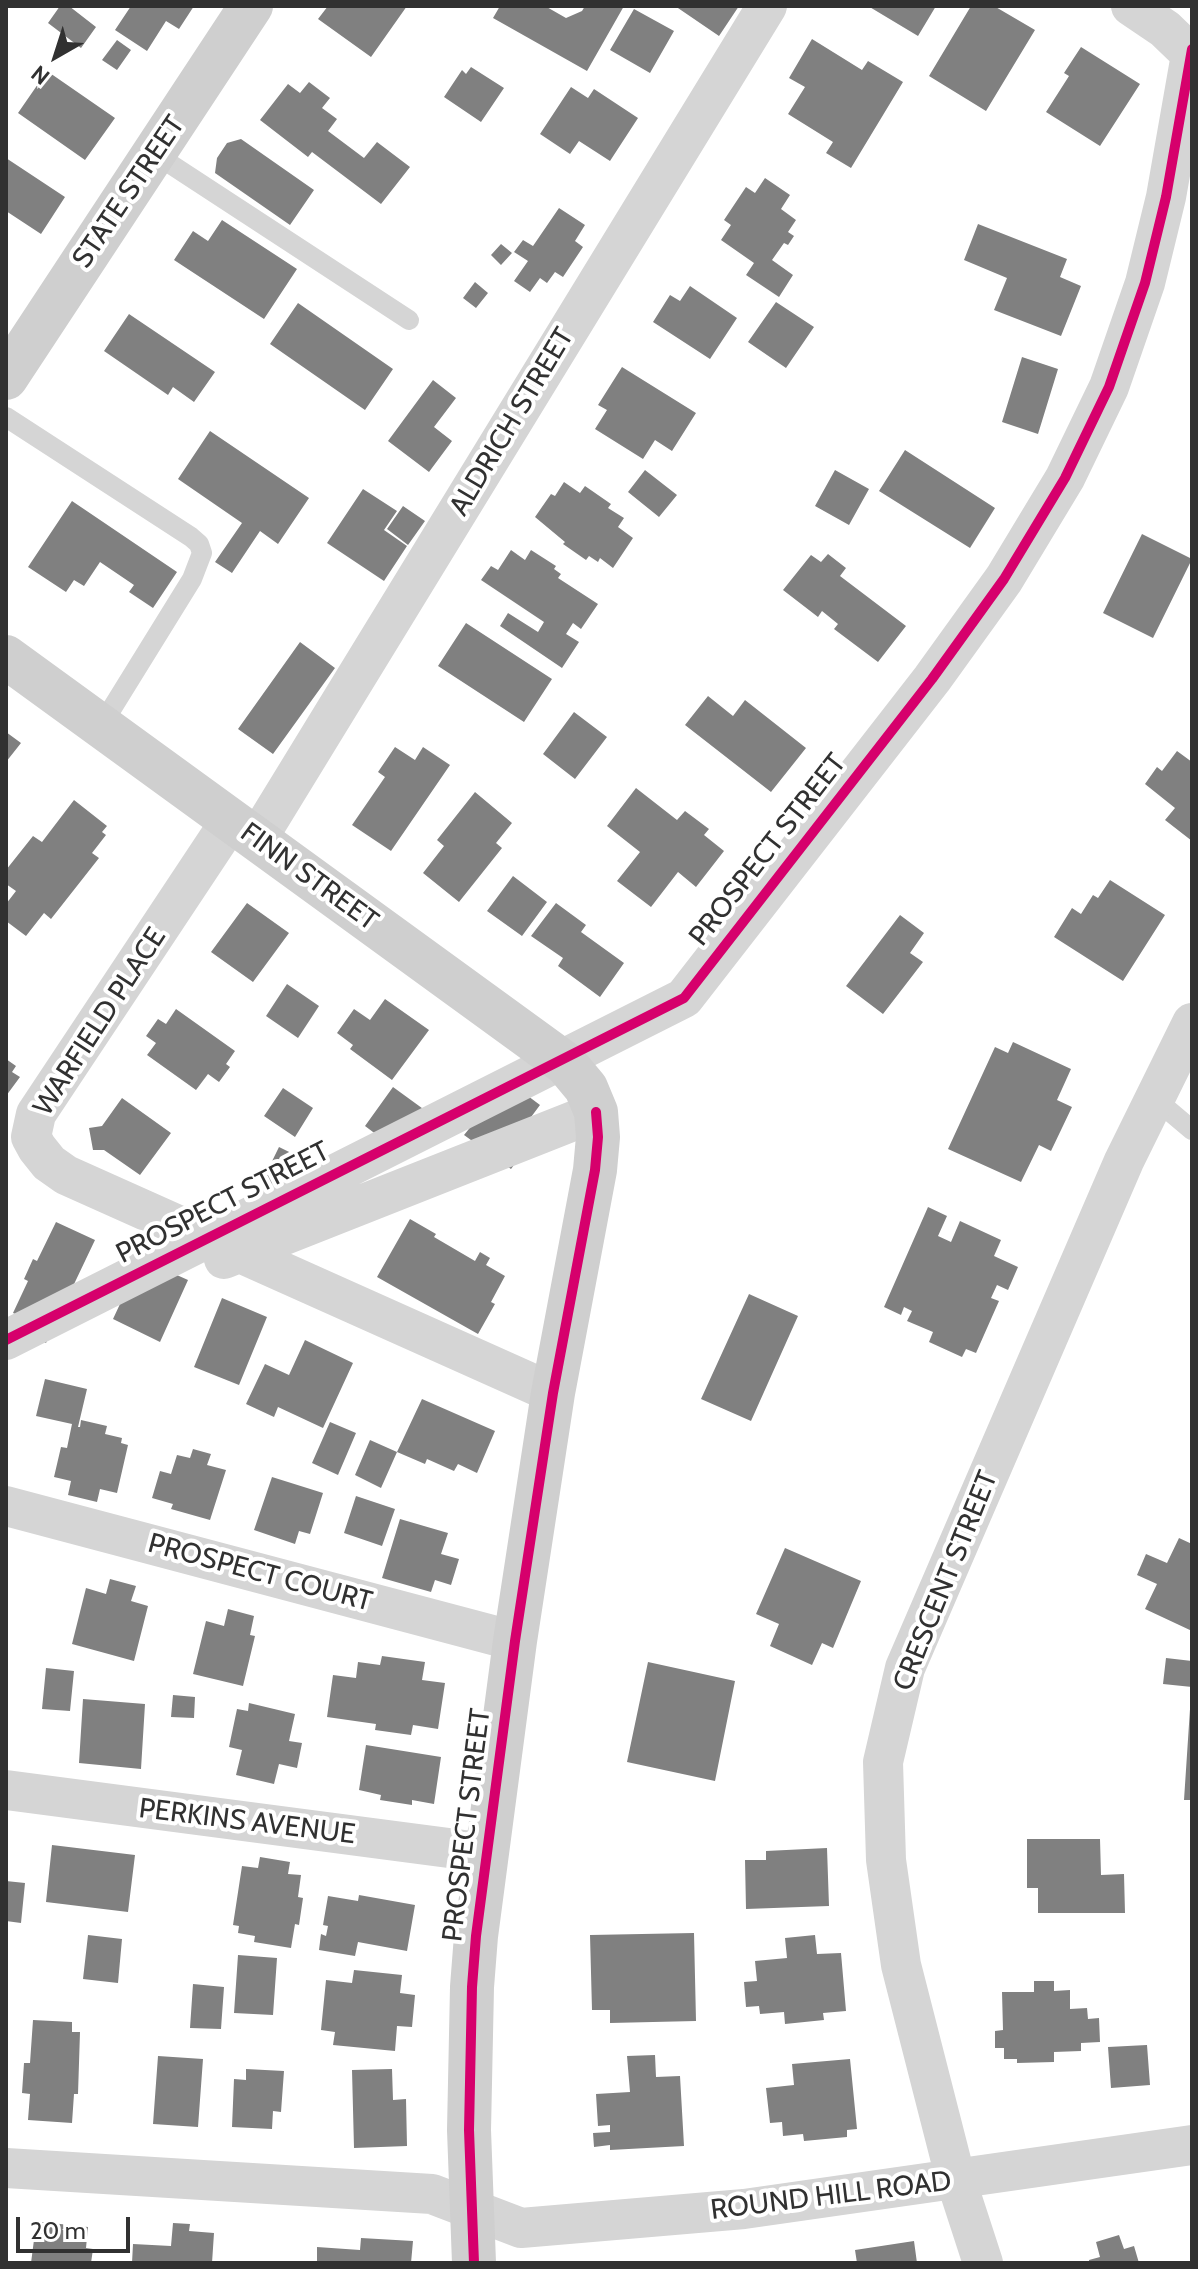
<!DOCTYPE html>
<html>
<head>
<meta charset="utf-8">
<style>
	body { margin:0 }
	#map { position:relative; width:1198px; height:2269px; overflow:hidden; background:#fff; font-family:Cabin,sans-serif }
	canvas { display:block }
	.frame { position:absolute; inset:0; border:8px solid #313131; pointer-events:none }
	.north { position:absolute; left:16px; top:16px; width:80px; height:80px; -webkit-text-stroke:6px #fff; paint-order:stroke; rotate:219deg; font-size:22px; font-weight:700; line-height:32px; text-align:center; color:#313131 }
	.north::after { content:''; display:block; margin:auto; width:28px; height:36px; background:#313131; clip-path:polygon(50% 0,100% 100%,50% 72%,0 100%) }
	.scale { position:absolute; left:16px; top:2217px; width:114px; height:36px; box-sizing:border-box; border:4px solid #313131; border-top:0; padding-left:10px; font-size:24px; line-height:28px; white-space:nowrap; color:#313131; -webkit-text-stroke:6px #fff; paint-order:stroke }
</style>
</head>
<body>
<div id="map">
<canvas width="1198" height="2269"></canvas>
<div class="frame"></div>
<div class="north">N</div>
<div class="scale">20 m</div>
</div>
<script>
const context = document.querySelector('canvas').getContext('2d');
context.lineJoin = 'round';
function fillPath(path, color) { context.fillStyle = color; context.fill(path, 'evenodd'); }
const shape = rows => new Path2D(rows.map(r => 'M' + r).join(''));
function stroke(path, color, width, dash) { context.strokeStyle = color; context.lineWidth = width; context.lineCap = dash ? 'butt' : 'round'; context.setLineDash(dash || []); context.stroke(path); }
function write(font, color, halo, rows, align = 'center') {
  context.font = font + ' Cabin,sans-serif'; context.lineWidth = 8; context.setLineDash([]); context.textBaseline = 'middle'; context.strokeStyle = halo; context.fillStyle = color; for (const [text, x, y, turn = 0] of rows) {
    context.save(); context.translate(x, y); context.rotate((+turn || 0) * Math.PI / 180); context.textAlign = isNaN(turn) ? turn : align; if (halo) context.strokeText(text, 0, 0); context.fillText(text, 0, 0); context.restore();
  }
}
const building = shape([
	[60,6,69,6,96,27,81,48,48,23],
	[131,6,194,6,179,29,166,21,147,51,115,30],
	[328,6,407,6,371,57,318,19],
	[500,6,545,6,566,18,582,11,585,6,624,6,587,71,493,18],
	[675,6,739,6,719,36],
	[868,6,936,6,918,36],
	[971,6,994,6,1035,30,986,111,929,76],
	[634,9,674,31,650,73,610,50],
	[812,39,862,70,868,61,903,82,851,168,826,153,833,142,788,114,805,87,789,78],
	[117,40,131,50,117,70,102,60],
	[1081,47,1140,84,1100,146,1046,112,1069,76,1064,73],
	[471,67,504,88,481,122,444,97,462,70,466,74],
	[47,71,115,118,85,160,18,113],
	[309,82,330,98,322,108,337,119,328,131,364,158,377,142,410,167,381,204,312,152,308,157,260,120,288,84,300,93],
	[571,87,588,98,594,89,638,118,610,161,579,141,570,154,540,134],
	[241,139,314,190,290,225,215,173,217,158,227,143],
	[6,158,65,197,41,234,6,211],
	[765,178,790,195,781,209,796,220,788,232,794,236,788,245,784,243,772,260,793,275,779,297,746,275,754,263,721,240,731,225,724,220,746,187,755,193],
	[559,208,585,225,575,241,583,247,563,277,555,272,547,283,540,278,530,292,514,281,528,261,514,252,523,240,533,246],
	[222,220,297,269,264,319,174,260,193,231,208,241],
	[978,224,1067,259,1060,277,1081,286,1061,336,994,310,1007,278,964,260],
	[501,244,512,253,501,265,491,255],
	[475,282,488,293,476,308,463,298],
	[690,286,737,318,710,359,653,322,670,295,680,301],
	[776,302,814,327,786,368,748,342],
	[298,303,393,369,365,410,270,344],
	[129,314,215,372,194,402,173,387,168,395,104,351],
	[1022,357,1058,369,1038,434,1002,422],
	[622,367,696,413,672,451,655,440,643,459,595,429,607,410,598,405],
	[433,380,456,398,434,427,452,441,429,472,388,441],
	[210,431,309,498,278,544,260,531,232,573,215,562,242,523,178,479],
	[905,450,995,508,970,548,879,491],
	[645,470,677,495,659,517,628,492],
	[835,470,869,489,849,525,815,506],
	[564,482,580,493,585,486,611,504,608,508,624,518,618,527,633,538,613,568,600,558,598,562,589,556,586,560,563,544,565,542,535,517,551,494,555,496],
	[363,489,397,511,384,530,407,546,384,581,327,543],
	[72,501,177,572,153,608,129,592,134,585,100,562,84,586,74,580,66,592,28,567],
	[403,506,425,521,408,545,387,529],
	[1142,534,1192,559,1153,638,1103,613],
	[511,550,525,560,531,550,556,566,554,569,561,574,558,578,598,604,581,629,573,623,566,634,579,642,562,668,500,626,508,613,538,632,544,622,481,580,491,566,498,570],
	[828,554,846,568,840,576,906,626,878,662,834,629,838,624,822,611,818,617,783,590,811,555,821,562],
	[466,623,552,679,524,722,438,666],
	[300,642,335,668,273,754,238,729],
	[708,696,733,716,745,700,806,748,771,792,685,725],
	[574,712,607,737,575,779,543,754],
	[6,732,21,743,6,762],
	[395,747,415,760,423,747,450,765,391,851,352,825,385,777,378,772],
	[1177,751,1192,762,1192,841,1165,820,1175,808,1145,784,1157,767,1162,771],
	[636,788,677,820,685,811,709,829,704,835,724,851,696,887,678,872,651,907,617,881,640,852,607,826],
	[475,792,512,823,496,843,502,848,459,902,423,873,444,846,437,840],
	[74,800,107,826,102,832,106,835,92,853,99,858,51,919,44,913,26,936,6,921,6,904,16,891,6,884,6,870,33,836,42,842],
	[513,876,547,902,522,936,487,911],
	[1110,880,1165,915,1123,981,1054,937,1072,908,1081,914,1093,895,1098,898],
	[247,903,289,933,253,982,211,952],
	[556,903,586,925,581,932,624,963,600,997,558,966,563,958,531,936],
	[900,915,924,933,910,953,923,962,883,1014,846,986],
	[287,984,319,1006,298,1038,266,1016],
	[385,999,429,1030,392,1080,350,1049,353,1045,337,1033,354,1009,370,1020],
	[176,1009,235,1051,226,1064,230,1067,219,1082,208,1074,196,1090,147,1055,156,1043,146,1036,158,1019,166,1024],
	[1013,1042,1071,1069,1057,1100,1072,1107,1051,1151,1039,1145,1021,1182,948,1149,995,1047,1008,1053],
	[6,1059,16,1066,12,1072,20,1077,6,1096],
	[508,1081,540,1105,517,1136,529,1145,511,1169,464,1135],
	[393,1087,426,1111,397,1150,365,1126],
	[283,1088,313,1108,295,1137,264,1116],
	[122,1098,171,1133,140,1175,104,1150,93,1150,89,1128,102,1126],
	[279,1147,326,1170,252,1202],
	[928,1207,947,1216,938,1236,951,1242,960,1221,1001,1240,994,1256,1018,1267,1008,1290,997,1285,991,1298,999,1301,976,1353,966,1349,962,1357,929,1342,933,1332,907,1321,912,1311,904,1307,901,1315,884,1307],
	[410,1219,436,1234,434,1237,475,1261,480,1252,490,1258,486,1265,505,1276,491,1302,495,1304,478,1334,377,1277],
	[56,1222,95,1240,46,1343,15,1328,20,1316,13,1313,28,1281,24,1279,33,1259,37,1261],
	[141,1259,188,1280,160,1342,113,1319],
	[749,1294,798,1316,751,1421,701,1399],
	[222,1298,267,1317,239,1385,194,1367],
	[305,1340,353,1363,323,1428,278,1407,274,1417,246,1404,265,1364,289,1375],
	[45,1379,87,1389,78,1427,80,1427,81,1420,107,1426,105,1434,122,1438,121,1443,128,1445,117,1493,100,1489,97,1502,68,1495,71,1481,54,1477,61,1447,67,1448,72,1424,36,1416],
	[422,1399,495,1431,477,1473,458,1464,454,1471,427,1459,425,1464,397,1452],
	[330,1422,356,1433,338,1475,312,1463],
	[370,1440,397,1452,381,1488,355,1475],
	[193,1449,211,1454,207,1465,226,1470,210,1520,171,1509,173,1504,152,1498,160,1471,171,1474,177,1455,190,1458],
	[272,1477,323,1493,310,1534,299,1531,295,1544,254,1530],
	[356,1496,395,1509,382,1546,344,1533],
	[400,1519,448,1533,441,1554,459,1559,451,1585,435,1580,431,1592,382,1578],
	[1179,1538,1192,1544,1192,1631,1145,1609,1157,1584,1137,1575,1146,1554,1167,1563],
	[785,1548,861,1581,833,1648,822,1643,812,1665,770,1646,779,1624,756,1614],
	[110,1579,136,1586,131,1601,148,1606,134,1661,72,1644,86,1588,106,1594],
	[228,1609,254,1616,250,1635,255,1636,243,1686,193,1674,206,1621,224,1626],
	[382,1656,425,1662,422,1680,445,1683,438,1729,413,1725,411,1735,375,1730,376,1724,327,1717,333,1675,356,1678,358,1662,380,1665],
	[1166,1658,1192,1661,1192,1687,1163,1684],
	[648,1662,735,1681,715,1781,627,1762],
	[46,1668,74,1671,70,1711,42,1709],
	[173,1695,195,1697,194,1718,171,1717],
	[83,1699,145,1704,141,1769,79,1763],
	[249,1703,295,1714,289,1741,302,1743,297,1768,279,1764,274,1784,236,1775,242,1750,229,1747,237,1709,248,1711],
	[1190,1709,1192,1709,1192,1800,1184,1800],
	[366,1745,441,1757,434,1804,412,1800,412,1805,380,1800,381,1795,359,1790],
	[1027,1839,1100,1839,1101,1875,1124,1874,1125,1913,1038,1913,1038,1888,1027,1888],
	[52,1845,135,1855,128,1912,46,1902],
	[827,1848,829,1906,746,1909,745,1860,766,1860,766,1851],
	[260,1857,290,1862,288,1874,301,1875,298,1897,303,1898,299,1925,295,1924,291,1948,254,1942,255,1936,238,1933,239,1926,233,1925,242,1866,258,1868],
	[6,1881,25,1883,21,1923,6,1921],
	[359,1895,415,1905,407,1951,358,1942,355,1956,319,1950,321,1934,326,1936,328,1926,323,1925,328,1896,358,1901],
	[694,1933,696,2021,610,2023,610,2010,592,2010,590,1935],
	[88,1935,122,1939,118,1983,83,1979],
	[815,1935,817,1954,841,1953,846,2011,823,2013,824,2020,785,2024,784,2012,760,2014,759,2006,746,2007,744,1982,757,1981,755,1961,787,1958,785,1938],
	[238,1955,277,1958,273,2015,234,2013],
	[354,1970,402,1975,400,1993,415,1995,412,2027,397,2026,395,2051,333,2045,335,2032,321,2030,326,1980,352,1983],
	[1034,1981,1054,1981,1054,1991,1070,1990,1070,2009,1087,2008,1088,2019,1099,2018,1100,2042,1081,2043,1081,2051,1054,2052,1054,2062,1017,2063,1017,2059,1004,2059,1004,2048,995,2048,995,2031,1003,2030,1002,1992,1034,1992],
	[193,1984,224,1987,221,2029,190,2028],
	[33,2020,72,2022,72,2032,80,2032,78,2094,74,2094,72,2123,28,2120,30,2094,22,2093,24,2063,30,2063],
	[1147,2045,1150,2085,1111,2088,1108,2047],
	[655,2055,656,2077,680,2076,684,2146,610,2150,610,2145,594,2147,593,2133,610,2132,610,2125,598,2126,596,2094,630,2092,627,2056],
	[158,2056,203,2059,198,2127,153,2124],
	[850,2059,857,2129,847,2130,847,2137,804,2141,803,2134,783,2136,782,2122,770,2123,766,2088,794,2085,792,2064],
	[246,2069,284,2071,281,2112,273,2111,272,2129,232,2127,234,2079,246,2080],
	[392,2069,393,2100,406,2099,407,2146,354,2148,352,2070],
	[42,2222,88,2227,86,2248,93,2249,91,2263,31,2263,35,2232,41,2233],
	[173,2223,190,2224,189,2231,214,2233,212,2263,132,2263,133,2244,171,2246],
	[1119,2235,1124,2249,1134,2246,1139,2263,1089,2263,1089,2260,1100,2257,1096,2242],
	[361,2238,413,2241,411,2263,317,2263,317,2247,360,2250],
	[914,2241,917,2263,857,2263,855,2250]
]);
const service = shape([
	[155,154,409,320],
	[6,417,191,537,199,544,202,553,192,579,101,726],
	[1154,1098,1192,1130]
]);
const minor = shape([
	[1131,6,1165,29,1192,55],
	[231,820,36,1114,31,1137,37,1148,49,1163,66,1175,553,1393],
	[257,839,767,6],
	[224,1259,596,1112],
	[6,1340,684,998,932,679,1004,579,1065,478,1109,387,1145,283,1166,197,1192,49],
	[6,1506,515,1641],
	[6,1790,487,1853],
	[6,2168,432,2194,521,2228,744,2209,1192,2145],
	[983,2263,956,2180,901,1965,886,1860,883,1762,905,1668,1124,1161,1192,1023]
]);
const secondary = shape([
	[6,378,251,6],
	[6,657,566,1064,586,1088,596,1112,598,1137,595,1170,553,1393,515,1641,476,1936,472,1987,469,2130,474,2263]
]);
const cycleway = shape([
	[6,1340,684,998,932,679,1004,579,1065,478,1109,387,1145,283,1166,197,1192,49],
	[474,2263,469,2130,472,1987,476,1936,515,1641,553,1393,595,1170,598,1137,596,1112]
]);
const streetNames = [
	["STATE STREET",129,192,-56],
	["ALDRICH STREET",512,422,-59],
	["PROSPECT STREET",768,850,-52],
	["FINN STREET",309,877,36],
	["WARFIELD PLACE",100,1022,-57],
	["PROSPECT STREET",223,1203,-27],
	["PROSPECT COURT",260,1573,15],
	["CRESCENT STREET",946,1581,-68],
	["PERKINS AVENUE",247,1822,7],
	["PROSPECT STREET",467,1825,-83],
	["ROUND HILL ROAD",831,2196,-7]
];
fillPath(building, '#808080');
stroke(service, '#d5d5d5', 20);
stroke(minor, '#d5d5d5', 40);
stroke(secondary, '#cfcfcf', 44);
stroke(cycleway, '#d6006c', 10);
write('28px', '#313131', '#fff', streetNames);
</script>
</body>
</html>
